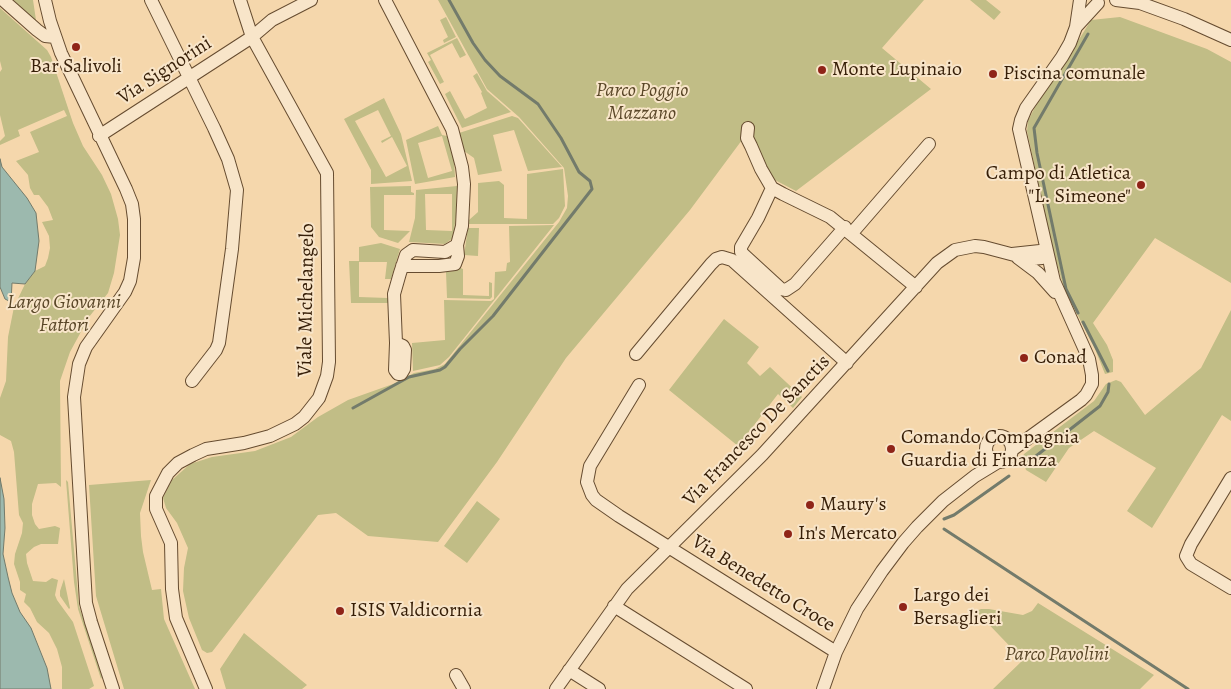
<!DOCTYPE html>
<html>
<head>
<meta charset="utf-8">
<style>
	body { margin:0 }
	canvas { display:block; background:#f5d7ac }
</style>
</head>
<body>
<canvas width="1231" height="689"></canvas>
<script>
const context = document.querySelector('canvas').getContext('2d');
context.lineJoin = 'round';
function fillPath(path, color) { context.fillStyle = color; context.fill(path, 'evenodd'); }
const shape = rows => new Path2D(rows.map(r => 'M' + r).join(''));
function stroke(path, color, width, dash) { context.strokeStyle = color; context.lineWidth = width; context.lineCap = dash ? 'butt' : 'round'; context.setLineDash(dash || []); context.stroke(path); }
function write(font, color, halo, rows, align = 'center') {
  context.font = font + ' Alegreya,serif'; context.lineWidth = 4; context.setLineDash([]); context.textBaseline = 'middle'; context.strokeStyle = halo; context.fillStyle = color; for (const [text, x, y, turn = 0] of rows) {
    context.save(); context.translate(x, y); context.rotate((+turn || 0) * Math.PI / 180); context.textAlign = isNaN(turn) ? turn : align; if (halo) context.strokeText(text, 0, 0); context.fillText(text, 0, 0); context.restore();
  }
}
const green = shape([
	[13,0,33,0,36,20,33,19],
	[438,0,924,0,882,48,931,89,796,191,771,178,742,140,690,210,566,358,497,462,438,542,368,536,336,513,318,515,212,652,207,653,202,650,189,618,183,591,184,568,188,548,177,523,166,508,163,498,172,480,190,464,212,457,255,451,291,437,318,417,348,400,393,384,414,373,435,369,445,364,559,222,567,208,568,196,564,168,519,117,487,89],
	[970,0,986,0,1001,12,994,20],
	[0,8,47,50,51,57,73,123,83,146,102,175,111,194,118,219,120,235,114,273,108,293,89,317,70,352,60,381,61,487,56,483,38,484,32,504,32,515,35,524,39,529,55,526,60,528,58,544,41,544,34,547,26,554,27,563,33,581,46,582,52,578,58,580,55,595,57,600,73,622,94,686,89,689,62,689,62,667,57,649,49,633,37,622,30,608,24,602,26,594,20,590,20,582,14,564,15,554,22,533,23,523,19,515,14,452,11,441,0,435,0,398,6,381,8,337,14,307,25,284,35,271,45,266,48,258,50,248,49,236,42,222,53,220,48,207,39,195,34,195,30,188,28,175,16,161,39,152,30,132,67,116,64,110,18,130,20,136,0,145,0,141,5,136,0,115,0,72,2,69,0,61],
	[446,17,456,37,444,43,443,40,448,37,440,20],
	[1120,17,1207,49,1231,62,1231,283,1155,238,1093,323,1107,345,1113,360,1113,372,1105,374,1095,349,1064,288,1052,247,1027,131,1028,121,1035,107,1059,72,1091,20],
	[457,38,466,55,460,58,452,43,430,55,444,82,440,84,428,62,431,60,427,53],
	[477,73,487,91,511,112,462,128,445,94,450,91,465,119,487,108,481,93,482,92,473,76],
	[384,98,401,134,412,181,371,184,371,170,344,119],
	[378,110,391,136,381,141,382,143,392,137,407,166,386,177,355,121],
	[512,116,518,118,562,167,528,171,514,130,493,135,502,171,478,175,474,158,464,151,459,133],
	[438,126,442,135,447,136,454,161,455,177,415,184,406,140],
	[442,136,452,171,428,178,418,143],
	[563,169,565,206,559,218,553,224,469,224,469,220,478,212,478,183,499,181,504,185,504,218,527,219,527,174],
	[411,186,411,192,414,193,414,195,384,195,384,230,410,231,398,243,379,237,371,227,370,187],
	[457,186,456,216,453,238,445,244,409,242,415,218,416,190],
	[425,194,452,194,452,231,426,230],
	[554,225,449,357,440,365,413,371,412,343,445,340,444,300,491,301,494,299,495,272,506,271,507,263,510,262,509,226],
	[468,228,479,228,478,256,464,255],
	[381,243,400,249,391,279,385,279,387,262,359,262,359,297,388,298,388,303,351,303,349,261,359,261,359,247],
	[458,267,463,269,463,295,489,296,489,282,492,283,492,297,490,299,447,298,446,272,453,271],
	[1231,310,1231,421,1222,415,1152,528,1127,511,1156,468,1094,431,1069,448,1046,482,1026,470,1022,458,1024,454,1094,401,1106,384,1116,380,1121,382,1145,415,1201,368],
	[724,319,759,347,747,363,760,376,770,367,802,397,793,408,778,394,738,446,669,390],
	[66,480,68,482,79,606,102,677,101,679,78,609,74,582],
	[151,480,140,513,141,536,143,552,152,590,161,589,164,619,195,689,124,689,96,596,89,485],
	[477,501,500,519,467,563,444,546],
	[64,579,70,608,69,609,60,596,60,591],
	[1038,603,1154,675,1140,689,993,689,1023,660,976,611,981,609,989,609,1023,615,1032,611],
	[244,633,307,685,302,689,226,689,220,669]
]);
const water = shape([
	[0,159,2,167,27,198,36,213,39,241,35,271,25,284,12,283,11,302,5,299,0,287,0,159],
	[0,478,4,499,5,528,3,554,8,577,12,593,20,612,31,628,47,668,51,689,0,689,0,478]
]);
const stream = shape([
	[1078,313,1066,289,1037,153,1034,128,1088,34],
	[1083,322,1108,371],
	[353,408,409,377,440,370,445,367,460,349,493,316,592,189,590,181,579,172,561,138,538,104,500,76,485,60,473,43,449,0],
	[1027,463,1100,406,1108,392,1109,384],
	[944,519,954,515,1009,476],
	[944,529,1188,689]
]);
const minor = shape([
	[3,0,37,30,45,36,55,37],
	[45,0,50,21,61,53,126,189,132,204,134,219,134,258,130,281,125,292,86,347,79,364,74,397,86,603,91,622,113,689],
	[151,0,214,128,228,159,237,190,232,249,219,343,216,350,192,381],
	[385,0,452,129,462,167,464,184,462,226,457,245,445,252,413,250,406,255,400,273,394,294,396,343,395,370,398,374,401,374,404,369,405,350,403,346,396,343],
	[1116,0,1140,3,1184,19,1231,40],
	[1076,27,1098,3],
	[748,128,747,138,751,146,761,169,772,188,783,194,830,217,916,287],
	[99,136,252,37,272,20,311,0],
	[772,188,758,218,741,247,741,252,745,256,781,289,786,290,795,284,845,227],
	[852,233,929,144],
	[1018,258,1038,273,1055,292],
	[402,266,439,266,455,264,458,256,457,245],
	[636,354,711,264,716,259,722,257,732,260,847,363],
	[639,385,590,466,587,482,592,495,596,500,619,516,836,652],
	'986 449a13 13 0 1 1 26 0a13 13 0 1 1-26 0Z',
	[1012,450,1081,400,1086,395,1092,384,1092,375,1089,359,1054,281,1019,129,1021,120,1026,108,1062,57,1070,43,1076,27,1080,0],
	[1231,478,1191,544,1186,556,1191,564,1231,588],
	[614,606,746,689],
	[569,670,599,689],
	[456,675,464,689],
	[206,689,176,618,172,589,171,543,156,509,156,496,168,473,178,463,193,455,206,449,244,443,270,436,295,424,304,417,319,398,327,376,329,362,327,173,252,37,240,0],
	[556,689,627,589,762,455,937,263,955,250,975,246,984,247,1022,257,1031,259,1042,258,1046,254,1040,251,1012,254],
	[823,689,836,652,857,609,882,571,903,543,917,527,943,501,975,476,998,462]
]);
const markers = [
	[76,47,5,"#8f2418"],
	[822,70,5,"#8f2418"],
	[993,74,5,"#8f2418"],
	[1141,185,5,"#8f2418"],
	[1024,358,5,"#8f2418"],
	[891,449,5,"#8f2418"],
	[810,505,5,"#8f2418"],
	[788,534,5,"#8f2418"],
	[903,607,5,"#8f2418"],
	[340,611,5,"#8f2418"]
];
const poiNames = [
	["Bar Salivoli",76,67,"center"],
	["Monte Lupinaio",832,70],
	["Piscina comunale",1003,74],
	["Campo di Atletica",1131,174,"right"],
	["\"L. Simeone\"",1131,197,"right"],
	["Conad",1034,358],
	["Comando Compagnia",901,438],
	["Guardia di Finanza",901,461],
	["Maury's",820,505],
	["In's Mercato",798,534],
	["Largo dei",913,596],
	["Bersaglieri",913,619],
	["ISIS Valdicornia",350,611]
];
const streetNames = [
	["Via Signorini",165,71,-33],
	["Viale Michelangelo",307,300,-89],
	["Via Francesco De Sanctis",757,431,-46],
	["Via Benedetto Croce",763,584,32]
];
const parkNames = [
	["Parco Poggio",642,91],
	["Mazzano",642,114],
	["Largo Giovanni",64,303],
	["Fattori",64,326],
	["Parco Pavolini",1057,655]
];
fillPath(green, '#c1bd86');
fillPath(water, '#9cb9ae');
stroke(water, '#737b6b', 1);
stroke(stream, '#737b6b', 3);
stroke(minor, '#664c30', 14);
stroke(minor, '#f8e5c9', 12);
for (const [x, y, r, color] of markers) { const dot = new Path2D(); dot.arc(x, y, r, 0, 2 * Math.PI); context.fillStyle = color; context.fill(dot); stroke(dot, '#f8e5c9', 2); }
write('20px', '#361e07', '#f8e5c9', poiNames, 'left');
write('20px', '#361e07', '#f8e5c9', streetNames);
write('italic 20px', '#594627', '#f8e5c9', parkNames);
</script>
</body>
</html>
